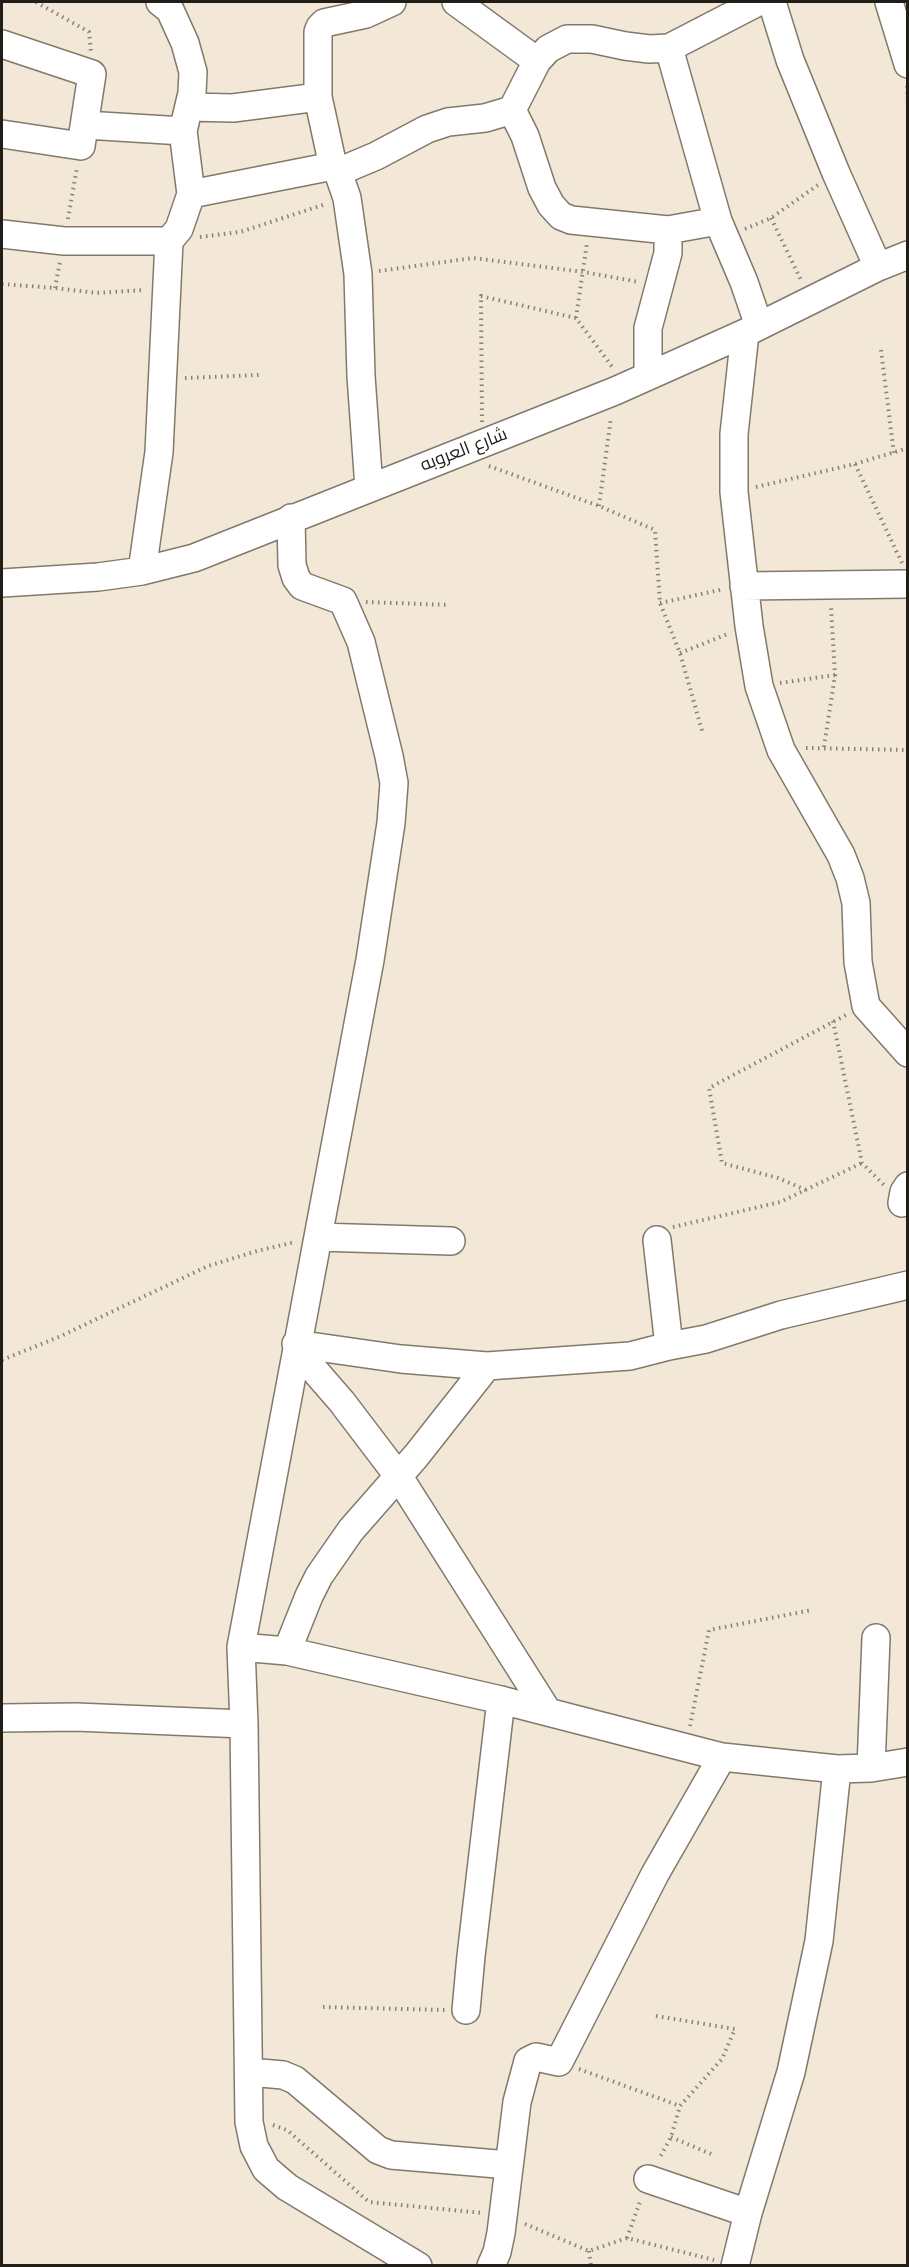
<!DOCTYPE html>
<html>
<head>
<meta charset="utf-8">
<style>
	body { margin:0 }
	#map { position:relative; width:909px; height:2267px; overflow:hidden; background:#f3e8d7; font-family:Arial,sans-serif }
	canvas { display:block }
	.frame { position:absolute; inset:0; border:3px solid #211d17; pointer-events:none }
</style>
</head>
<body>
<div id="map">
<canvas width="909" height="2267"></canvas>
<div class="frame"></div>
</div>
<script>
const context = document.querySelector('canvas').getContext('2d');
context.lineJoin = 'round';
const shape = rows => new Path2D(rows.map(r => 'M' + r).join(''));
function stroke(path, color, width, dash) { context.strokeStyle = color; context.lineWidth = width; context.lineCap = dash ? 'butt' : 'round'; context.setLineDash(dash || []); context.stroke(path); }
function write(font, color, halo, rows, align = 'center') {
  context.font = font + ' Arial,Cairo,sans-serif'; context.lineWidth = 6; context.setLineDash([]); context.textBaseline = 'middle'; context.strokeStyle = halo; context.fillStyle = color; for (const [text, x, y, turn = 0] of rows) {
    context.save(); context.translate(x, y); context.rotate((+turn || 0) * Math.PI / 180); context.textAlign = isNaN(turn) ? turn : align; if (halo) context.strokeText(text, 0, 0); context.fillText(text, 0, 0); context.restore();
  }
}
const path = shape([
	[36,2,89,32,91,52],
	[907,86,908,103],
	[771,218,802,282],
	[68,219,77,167],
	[745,229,771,218,818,185],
	[200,237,240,232,326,204],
	[379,271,473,258,584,272,639,282],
	[2,284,55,288,97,293,144,290],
	[55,288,60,262],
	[576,318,587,243],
	[881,350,894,454],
	[185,378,259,375],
	[482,422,481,296,576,318,613,368],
	[855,464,902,563],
	[489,466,599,506,655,530,660,603,680,653,703,734],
	[756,487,855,464,908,448],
	[599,506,611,417],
	[366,602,450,605],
	[660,603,724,589],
	[680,653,730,633],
	[780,683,835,675],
	[824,747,835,675,831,607],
	[806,748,908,750],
	[833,1021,862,1163,885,1186],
	[806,1190,778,1178,722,1163,709,1088,846,1015],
	[673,1227,780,1202,862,1163],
	[2,1360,61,1336,208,1266,257,1251,295,1242],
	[690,1726,709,1630,812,1610],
	[323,2007,445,2010],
	[656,2016,735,2029,722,2059,680,2106,671,2137,659,2159],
	[579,2069,680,2106],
	[273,2125,287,2130,369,2202,483,2213],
	[671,2137,711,2154],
	[525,2224,589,2251,627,2238,714,2260],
	[627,2238,641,2199],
	[589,2251,591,2266]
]);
const minor = shape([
	[456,2,537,61],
	[772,2,790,60,836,173,878,267],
	[889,2,908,64],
	[2,44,92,74,81,146,2,134],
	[669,48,718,221,744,282,759,326],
	[189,107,233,108,318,97],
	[512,110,525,136,542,188,551,205,561,216,571,220,668,230,718,221],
	[85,125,183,131],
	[338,172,376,156,427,129,448,122,485,118,512,110,537,61,548,49,567,39,592,39,625,46,649,49,669,48,758,2],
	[191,194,333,166],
	[2,234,64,241,169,241],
	[745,333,734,434,734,492,749,626,759,686,781,750,841,855,850,878,856,903,858,962,866,1006,908,1053],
	[648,376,648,328,668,253,668,230],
	[369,488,361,376,358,274,347,198,338,172,333,166,318,97,318,32,320,27,324,23,366,14,392,2],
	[291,518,292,565,296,578,302,586,343,601,361,642,389,756,394,783,391,823,370,960,241,1647,244,1724,249,2122,254,2146,266,2169,287,2187,418,2266],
	[142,571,159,452,169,241,179,229,191,194,183,131,192,93,193,72,185,43,170,10,160,2],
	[2,583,98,577,142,571,194,558,615,391,745,333,878,267,908,255],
	[744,586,908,584],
	[902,1203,904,1192,908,1186],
	[318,1237,451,1241],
	[657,1240,669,1346],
	[296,1344,401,1359,487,1366,630,1356,669,1346,706,1339,781,1315,908,1285],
	[297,1350,342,1402,399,1477,548,1712],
	[241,1647,287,1651,501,1700,722,1757,837,1769,871,1768,908,1762],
	[287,1651,309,1596,319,1576,351,1530,416,1456,487,1366],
	[2,1718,76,1717,244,1724],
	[871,1768,876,1638],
	[466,2010,471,1956,501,1700],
	[249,2072,283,2075,295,2080,378,2150,391,2155,509,2165],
	[648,2179,748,2213],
	[491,2266,497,2252,501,2233,517,2102,528,2061,536,2057,559,2062,655,1874,722,1757],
	[735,2266,748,2213,791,2072,819,1941,837,1769]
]);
const streetNames = [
	["شارع العروبه",464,450,-21]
];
stroke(minor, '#82796a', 30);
stroke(path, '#898176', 4, [1.5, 4.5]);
stroke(minor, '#fff', 27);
write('18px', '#211d17', '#fff', streetNames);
</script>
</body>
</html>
